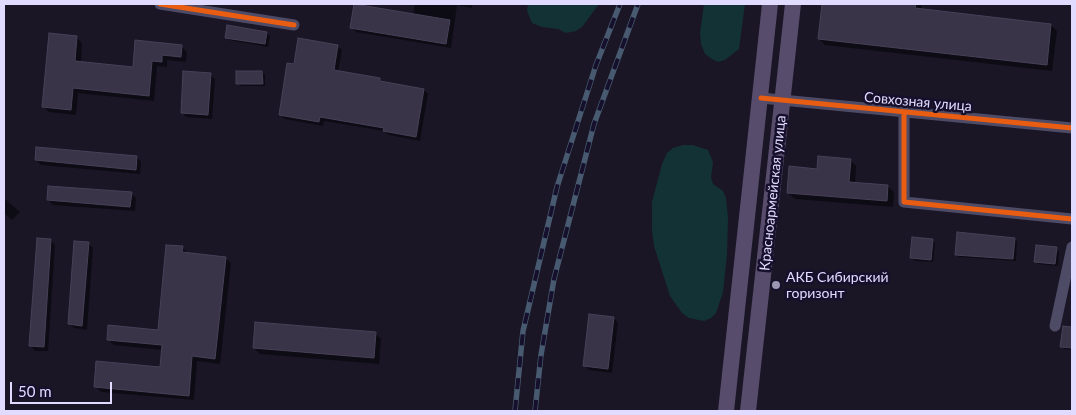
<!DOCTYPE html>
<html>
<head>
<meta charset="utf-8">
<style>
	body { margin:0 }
	#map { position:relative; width:1076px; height:415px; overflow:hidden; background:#1a1626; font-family:Lato,sans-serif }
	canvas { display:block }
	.frame { position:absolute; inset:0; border:5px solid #e1dbff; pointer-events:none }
	.scale { position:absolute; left:10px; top:382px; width:102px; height:22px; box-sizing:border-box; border:2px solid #e1dbff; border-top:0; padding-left:6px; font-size:15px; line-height:18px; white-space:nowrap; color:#e1dbff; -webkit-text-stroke:4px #16102c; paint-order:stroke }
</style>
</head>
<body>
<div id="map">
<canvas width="1076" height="415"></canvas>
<div class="frame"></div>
<div class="scale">50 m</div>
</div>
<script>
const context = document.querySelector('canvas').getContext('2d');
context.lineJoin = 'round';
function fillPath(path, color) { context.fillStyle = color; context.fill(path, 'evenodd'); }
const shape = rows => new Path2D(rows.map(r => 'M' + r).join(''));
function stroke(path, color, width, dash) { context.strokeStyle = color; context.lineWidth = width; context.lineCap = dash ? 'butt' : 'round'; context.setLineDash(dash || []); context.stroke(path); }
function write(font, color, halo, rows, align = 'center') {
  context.font = font + ' Lato,sans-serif'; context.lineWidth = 5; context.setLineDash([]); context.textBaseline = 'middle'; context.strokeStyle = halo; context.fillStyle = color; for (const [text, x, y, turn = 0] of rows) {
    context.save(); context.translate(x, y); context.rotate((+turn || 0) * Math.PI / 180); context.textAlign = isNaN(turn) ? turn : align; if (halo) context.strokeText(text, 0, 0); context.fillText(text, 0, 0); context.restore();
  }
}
const green = shape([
	[528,4,599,4,582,27,576,31,566,33,558,29,542,27,532,23,527,11],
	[704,4,745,4,739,49,725,60,718,62,712,59,705,54,701,44,700,33],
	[683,145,693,145,708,150,713,162,711,177,713,184,723,191,726,198,728,218,727,254,723,292,716,313,711,318,704,321,689,318,682,313,670,296,654,246,652,231,652,202,662,164,667,153,673,148]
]);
const shadow = shape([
	[415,4,472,4,472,8,457,5,451,48,356,32,352,27,413,15],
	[823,4,922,4,921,10,1051,25,1057,31,1052,71,825,45,819,39],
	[267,33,270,36,268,47,229,40,226,37],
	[50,35,77,38,82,43,81,63,134,69,136,42,182,47,187,52,186,62,167,60,167,67,157,66,154,101,78,93,76,115,49,112,43,106],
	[337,46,342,50,338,72,380,79,384,83,424,90,428,94,420,141,389,135,384,131,324,121,323,126,285,119,280,115,295,65],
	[262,72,265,75,265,86,241,86,238,83],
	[210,75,215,79,212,119,186,117,182,112],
	[137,157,141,162,140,174,41,165,36,160],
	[850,160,856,166,855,184,888,186,894,192,893,207,795,199,788,193,819,170],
	[131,194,136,198,135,211,53,205,48,200],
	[4,198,20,212,12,220,4,213],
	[1015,239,1017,242,1016,261,959,257,956,255],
	[51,240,55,245,48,351,35,351,31,346],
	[932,240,935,243,933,262,915,261,912,258],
	[88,243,93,248,87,330,74,328,69,324],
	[182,247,188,253,225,258,231,263,220,364,197,361,194,400,101,392,95,386,161,369,163,350,114,345,108,340,160,331],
	[1056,249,1059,252,1058,266,1038,264,1035,261],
	[614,318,618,323,612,373,589,370,584,365],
	[1064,327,1072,328,1072,350,1064,349,1061,346],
	[375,333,381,339,379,364,260,354,254,348]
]);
const building = shape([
	[354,4,450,20,446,44,350,28,354,4],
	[822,4,916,4,915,8,1051,24,1047,65,818,39,822,4],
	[227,25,267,32,265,44,225,38,227,25],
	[49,33,77,36,75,61,133,67,135,40,182,45,181,57,162,55,162,62,152,61,149,96,73,88,71,110,42,107,49,33],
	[298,38,338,45,334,70,380,78,380,81,424,89,416,137,383,131,384,128,320,117,319,122,279,115,287,63,294,64,298,38],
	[183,71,211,73,208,115,181,113,183,71],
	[236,71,262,71,263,84,236,84,236,71],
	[36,147,137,156,136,170,35,160,36,147],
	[818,156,851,159,849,182,888,185,887,201,787,193,789,166,817,169,818,156],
	[48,186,132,192,130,207,47,200,48,186],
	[957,232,1015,238,1013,259,955,255,957,232],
	[912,237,933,239,931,260,910,258,912,237],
	[37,238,51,239,44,347,29,346,37,238],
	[74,241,89,242,82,326,68,324,74,241],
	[166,245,183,246,182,252,226,257,215,359,192,356,189,396,94,387,96,361,160,367,162,345,107,340,108,325,158,330,166,245],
	[1036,245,1057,247,1055,264,1034,262,1036,245],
	[589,314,614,317,608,369,583,366,589,314],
	[255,322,376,332,374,358,253,348,255,322],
	[1063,326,1072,327,1072,348,1060,347,1063,326]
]);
const minor = shape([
	[160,4,294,25],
	[761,98,1072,128],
	[904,112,904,202,1072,219],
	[1055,326,1072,247]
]);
const primary = shape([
	[726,411,770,4],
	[748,411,793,4]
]);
const rail = shape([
	[515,411,523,331,557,187,596,65,620,4],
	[535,411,541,355,554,279,594,124,638,4]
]);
const cycleway = shape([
	[160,4,294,25],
	[761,98,1072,128],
	[904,112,904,202,1072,219]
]);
const markers = [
	[776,285,5,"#9b96b3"]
];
const streetNames = [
	["Совхозная улица",918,102,5],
	["Красноармейская улица",773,193,-84]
];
const poiNames = [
	["АКБ Сибирский",786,277],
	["горизонт",786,293]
];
fillPath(green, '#133235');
fillPath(shadow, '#0007');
fillPath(building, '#393447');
stroke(building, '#474159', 1);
stroke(minor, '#4e4b67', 11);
stroke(primary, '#574c6b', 16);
stroke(rail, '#475a70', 5.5);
stroke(rail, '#16102c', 4, [11]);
stroke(cycleway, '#e95d12', 5);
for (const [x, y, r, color] of markers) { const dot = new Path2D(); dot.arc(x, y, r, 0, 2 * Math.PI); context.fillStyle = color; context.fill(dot); stroke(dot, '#16102c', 2); }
write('14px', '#e1dbff', '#16102c', streetNames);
write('14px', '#e1dbff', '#16102c', poiNames, 'left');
</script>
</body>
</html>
